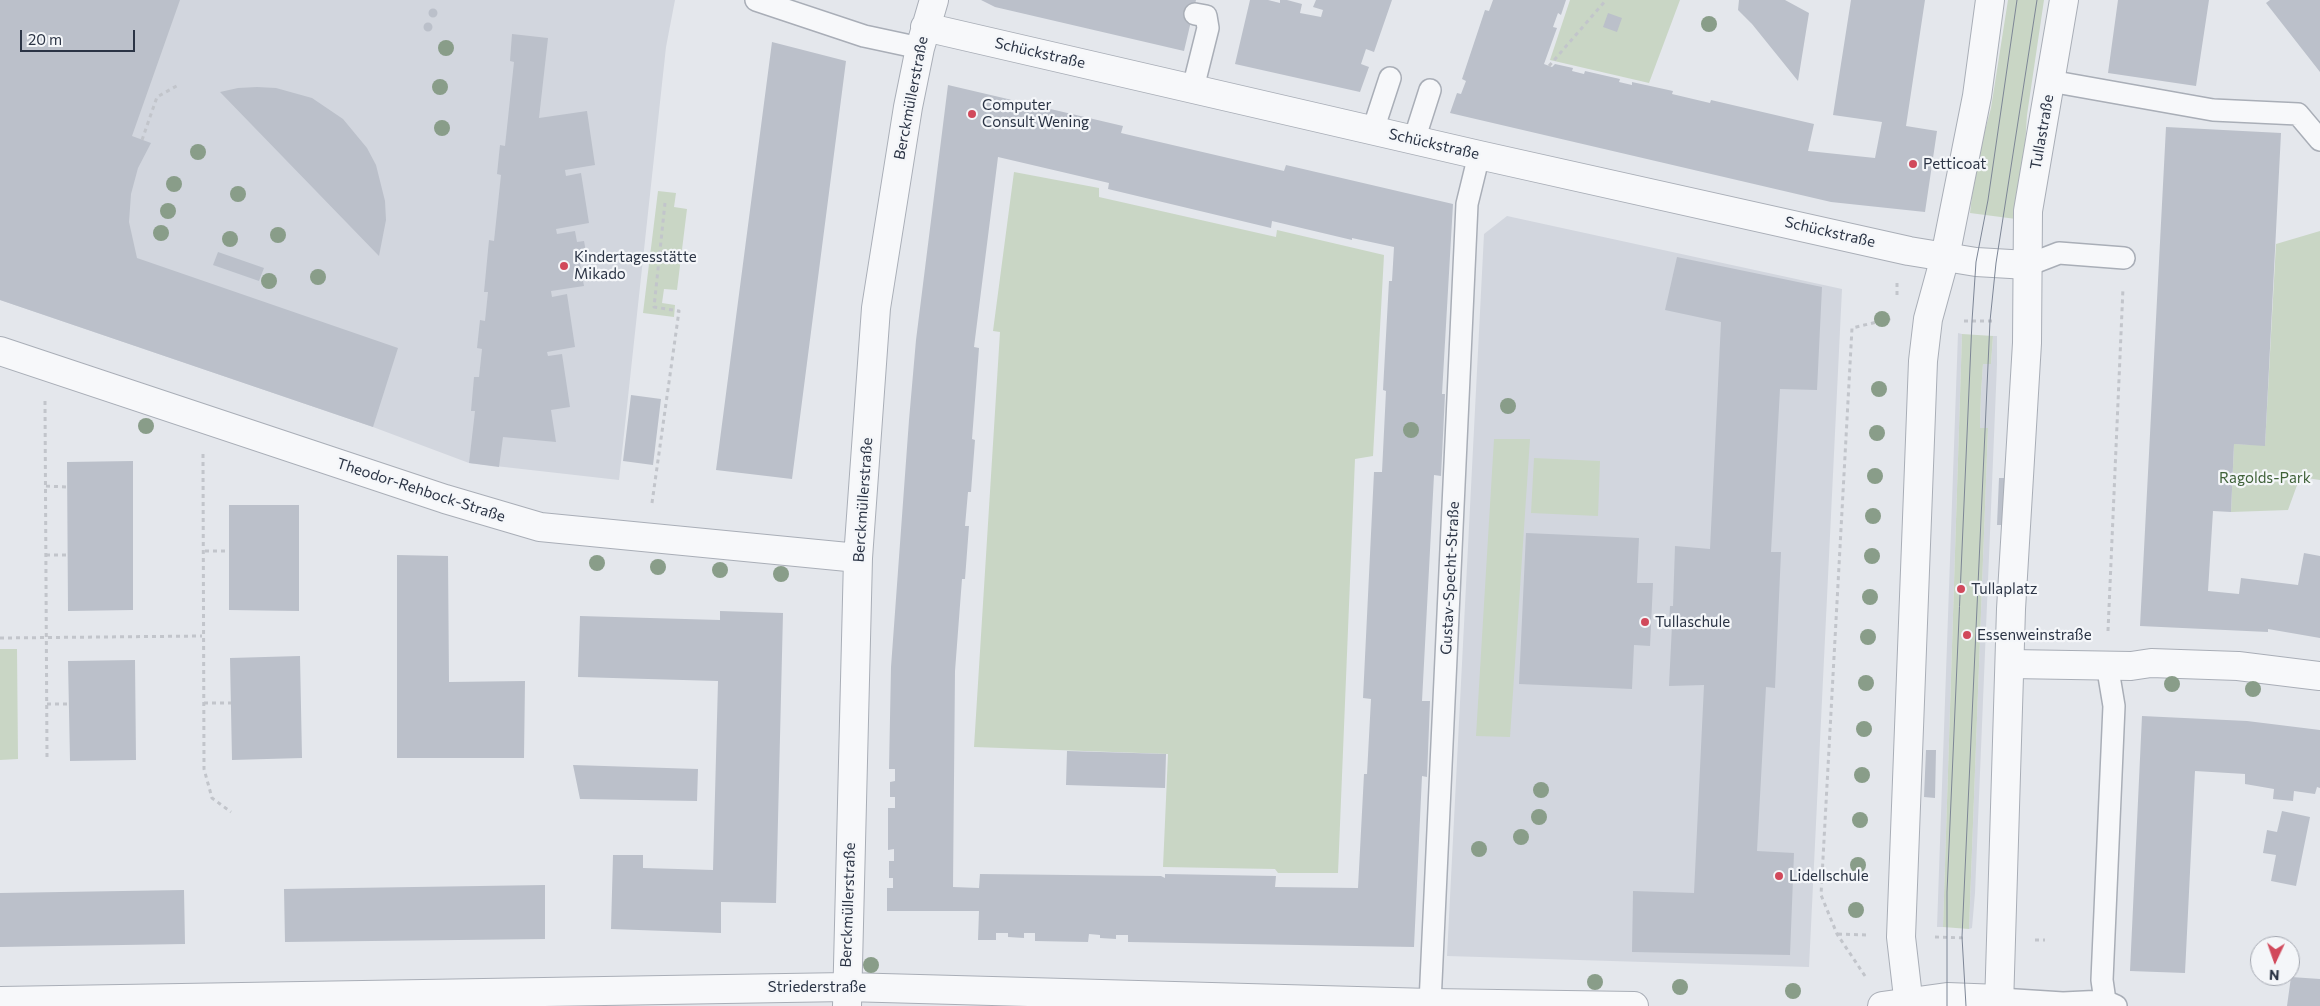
<!DOCTYPE html>
<html>
<head>
<meta charset="utf-8">
<style>
	body { margin:0 }
	#map { position:relative; width:2320px; height:1006px; overflow:hidden; background:#e4e7ec; font-family:Commissioner,sans-serif }
	canvas { display:block }
	.north { position:absolute; left:2250px; top:936px; width:50px; height:50px; box-sizing:border-box; background:#f4f6f9; border:1px solid #a4a8b1; border-radius:50%; rotate:183deg; font-size:14px; font-weight:700; line-height:20px; text-align:center; color:#2b3445 }
	.north::after { content:''; display:block; margin:auto; width:18px; height:22px; background:#d1495b; clip-path:polygon(50% 0,100% 100%,50% 72%,0 100%) }
	.scale { position:absolute; left:20px; top:30px; width:115px; height:22px; box-sizing:border-box; border:2px solid #2b3445; border-top:0; padding-left:6px; font-size:15px; line-height:18px; white-space:nowrap; color:#2b3445; -webkit-text-stroke:4px #f4f6f9; paint-order:stroke }
</style>
</head>
<body>
<div id="map">
<canvas width="2320" height="1006"></canvas>
<div class="north">N</div>
<div class="scale">20 m</div>
</div>
<script>
const context = document.querySelector('canvas').getContext('2d');
context.lineJoin = 'round';
function fillPath(path, color) { context.fillStyle = color; context.fill(path, 'evenodd'); }
const shape = rows => new Path2D(rows.map(r => 'M' + r).join(''));
function stroke(path, color, width, dash) { context.strokeStyle = color; context.lineWidth = width; context.lineCap = dash ? 'butt' : 'round'; context.setLineDash(dash || []); context.stroke(path); }
function write(font, color, halo, rows, align = 'center') {
  context.font = font + ' Commissioner,sans-serif'; context.lineWidth = 4.5; context.setLineDash([]); context.textBaseline = 'middle'; context.strokeStyle = halo; context.fillStyle = color; for (const [text, x, y, turn = 0] of rows) {
    context.save(); context.translate(x, y); context.rotate((+turn || 0) * Math.PI / 180); context.textAlign = isNaN(turn) ? turn : align; if (halo) context.strokeText(text, 0, 0); context.fillText(text, 0, 0); context.restore();
  }
}
const built = shape([
	[0,0,675,0,666,47,619,480,469,463,373,427,0,300],
	[1507,216,1842,289,1809,967,1447,956,1484,234],
	[1958,333,1962,334,1943,927,1937,927],
	[1993,336,1997,336,1997,364,1975,893,1972,928,1969,929,1988,428,1980,428,1981,393,1983,364,1991,364]
]);
const green = shape([
	[1570,0,1680,0,1649,83,1550,60],
	[2008,0,2044,0,2027,115,2023,178,2016,219,1970,213,1976,164,1991,108],
	[1014,172,1099,188,1099,197,1276,237,1277,230,1384,255,1373,456,1355,459,1338,873,1278,873,1275,869,1163,867,1168,754,974,747,1000,332,993,331],
	[658,191,676,193,674,207,687,209,677,290,664,289,662,303,675,305,674,317,643,313],
	[2320,231,2320,480,2300,477,2288,510,2231,512,2234,444,2265,445,2276,244],
	[1962,334,1993,336,1991,364,1983,364,1981,393,1980,428,1988,428,1969,929,1943,927],
	[1494,439,1530,439,1510,737,1476,736],
	[1534,458,1600,461,1598,516,1531,513],
	[0,649,17,649,18,759,0,760]
]);
const building = shape([
	[0,0,180,0,132,136,151,143,138,168,131,194,129,222,137,258,398,348,373,427,0,300],
	[981,0,1196,0,1184,51,995,7],
	[1250,0,1268,0,1280,3,1280,0,1287,0,1302,4,1300,13,1321,17,1323,10,1313,7,1316,0,1392,0,1374,52,1366,49,1361,64,1369,67,1360,92,1235,64],
	[1493,0,1566,0,1561,15,1558,13,1553,27,1557,28,1544,64,1552,67,1555,64,1573,68,1572,71,1584,74,1585,71,1620,79,1619,82,1632,85,1632,82,1673,91,1672,94,1710,103,1711,100,1814,124,1808,151,1875,158,1882,122,1833,115,1851,0,1925,0,1906,126,1937,131,1925,212,1831,202,1450,113,1457,93,1461,94,1466,81,1462,79,1485,10,1489,11],
	[1739,0,1785,0,1809,13,1798,81,1752,24,1738,10],
	[2118,0,2209,0,2196,86,2108,73],
	[2270,0,2320,0,2320,72,2266,3],
	'428.5 13a4.5 4.5 0 1 1 9 0a4.5 4.5 0 1 1-9 0Z',
	[1608,13,1622,18,1617,32,1603,27],
	'423.5 27a4.5 4.5 0 1 1 9 0a4.5 4.5 0 1 1-9 0Z',
	[512,34,548,38,539,118,587,111,595,165,565,170,566,176,581,173,589,223,556,229,557,234,575,231,577,242,584,241,587,257,579,258,584,286,551,291,552,297,567,294,575,347,547,352,548,356,562,354,570,407,551,410,556,442,503,437,499,467,469,463,475,411,471,411,474,377,479,377,482,349,477,348,480,320,485,321,488,292,484,292,489,240,494,241,501,175,497,174,500,145,505,146,514,62,510,61],
	[772,42,846,61,792,479,716,470],
	[948,85,1123,126,1121,133,1284,171,1286,165,1453,204,1442,394,1445,394,1441,476,1434,475,1422,701,1430,701,1427,777,1422,776,1414,947,1128,942,1128,935,1116,935,1116,939,1100,938,1100,935,1089,934,1088,942,1035,941,1035,933,1024,933,1024,938,1008,937,1008,933,996,933,996,940,978,940,979,911,887,911,887,888,893,888,893,878,889,878,889,861,894,861,894,849,888,850,888,808,895,808,895,797,890,797,890,782,895,781,895,769,889,769,891,667,909,420,916,340],
	[998,157,1109,183,1108,189,1271,228,1272,221,1352,240,1352,238,1394,247,1392,281,1389,281,1383,390,1386,391,1382,472,1374,472,1363,698,1371,699,1367,774,1364,774,1358,888,1275,887,1276,876,1165,874,1165,878,1161,876,980,874,979,888,953,887,955,671,962,579,965,579,969,526,965,526,968,492,971,492,975,440,972,439,979,348,974,347],
	[257,87,276,88,312,98,343,119,367,148,376,165,385,201,386,220,379,256,220,92,238,88],
	[2166,127,2281,133,2265,446,2234,444,2231,512,2213,511,2208,591,2239,594,2241,578,2298,585,2304,553,2320,556,2320,638,2268,629,2268,632,2140,626],
	[218,252,264,268,259,281,213,265],
	[1677,257,1822,287,1817,390,1780,389,1771,552,1781,552,1775,688,1766,687,1757,851,1794,853,1790,955,1632,952,1633,891,1694,893,1704,685,1669,686,1672,625,1669,625,1670,606,1673,606,1675,546,1710,549,1721,322,1665,310],
	[631,395,661,399,653,465,623,461],
	[133,461,133,610,68,611,67,462],
	[1999,478,2010,478,2008,525,1997,525],
	[229,505,299,505,299,611,229,610],
	[1526,533,1639,538,1637,583,1653,583,1650,646,1634,645,1632,689,1519,684],
	[397,555,448,556,449,682,525,681,524,758,397,758],
	[720,611,783,613,776,903,721,902,721,933,611,929,613,855,643,855,643,868,713,870,718,681,578,677,580,616,720,620],
	[300,656,302,758,232,760,230,658],
	[135,660,136,760,70,761,68,661],
	[2142,716,2247,721,2320,730,2320,788,2317,787,2315,794,2294,791,2293,801,2273,799,2274,789,2245,784,2245,774,2195,771,2185,973,2130,971],
	[1926,750,1936,750,1935,798,1924,797],
	[1067,751,1166,754,1165,788,1066,785],
	[573,765,698,769,697,801,580,799],
	[2282,811,2310,817,2296,886,2271,881,2276,855,2263,853,2267,830,2277,832],
	[545,885,545,939,285,942,284,889],
	[184,890,185,944,0,947,0,893],
	[2291,977,2320,979,2320,1006,2287,1006]
]);
const path = shape([
	[1549,66,1606,0],
	[142,140,157,97,180,84],
	[1897,283,1897,296],
	[1964,321,1993,321],
	[45,401,47,758],
	[203,454,204,769,212,798,231,812],
	[46,486,67,487],
	[652,503,679,311,654,307,665,203],
	[205,551,229,551],
	[46,555,68,555],
	[2108,631,2123,288],
	[0,638,202,636],
	[204,703,231,703],
	[47,704,69,704],
	[1838,934,1867,935],
	[1935,937,1967,938],
	[2035,940,2045,940],
	[1865,976,1837,934,1821,895,1852,328,1894,318]
]);
const service = shape([
	[756,0,864,36,920,48],
	[2050,81,2213,110,2298,114,2320,140],
	[1193,88,1208,28,1206,16,1195,14],
	[1373,130,1390,78],
	[1414,140,1430,90],
	[2028,265,2059,253,2124,258],
	[2000,999,2063,1003,2105,1001,2116,1006],
	[2105,1001,2102,980,2114,706,2107,664],
	[1430,1003,1467,204,1479,155]
]);
const minor = shape([
	[925,27,1479,155,1909,251,1976,262,2028,265],
	[0,351,445,499,540,527,858,558],
	[2011,664,2131,666,2151,663,2238,666,2320,676],
	[0,1001,846,987,1430,1003,1634,1006],
	[847,1006,858,558,876,308,908,107,920,48,934,0],
	[1882,1006,1947,997,2000,999]
]);
const tertiary = shape([
	[1909,1006,1901,937,1923,361,1928,319,1945,257,1977,96,1990,0],
	[1999,1006,2011,609,2027,343,2028,211,2064,0]
]);
const tram = shape([
	[1947,1006,1947,892,1972,321,1976,262,1988,200,2017,0],
	[1966,1006,1962,937,1990,321,1996,263,2037,0]
]);
const trees = [
	[1709,24],
	[446,48],
	[440,87],
	[442,128],
	[198,152],
	[174,184],
	[238,194],
	[168,211],
	[161,233],
	[278,235],
	[230,239],
	[318,277],
	[269,281],
	[1882,319],
	[1879,389],
	[1508,406],
	[146,426],
	[1411,430],
	[1877,433],
	[1875,476],
	[1873,516],
	[1872,556],
	[597,563],
	[658,567],
	[720,570],
	[781,574],
	[1870,597],
	[1868,637],
	[1866,683],
	[2172,684],
	[2253,689],
	[1864,729],
	[1862,775],
	[1541,790],
	[1539,817],
	[1860,820],
	[1521,837],
	[1479,849],
	[1858,865],
	[1856,910],
	[871,965],
	[1595,982],
	[1680,987],
	[1793,991]
];
const markers = [
	[972,114,5,"#d1495b"],
	[1913,164,5,"#d1495b"],
	[564,266,5,"#d1495b"],
	[1961,589,5,"#d1495b"],
	[1645,622,5,"#d1495b"],
	[1967,635,5,"#d1495b"],
	[1779,876,5,"#d1495b"]
];
const streetNames = [
	["Schückstraße",1040,53,13],
	["Berckmüllerstraße",911,98,-79],
	["Tullastraße",2042,132,-80],
	["Schückstraße",1434,144,13],
	["Schückstraße",1830,232,13],
	["Theodor-Rehbock-Straße",421,490,18],
	["Berckmüllerstraße",863,500,-86],
	["Gustav-Specht-Straße",1450,578,-87],
	["Berckmüllerstraße",848,905,-88],
	["Striederstraße",817,987]
];
const poiNames = [
	["Computer",982,105],
	["Consult Wening",982,122],
	["Petticoat",1923,164],
	["Kindertagesstätte",574,257],
	["Mikado",574,274],
	["Tullaplatz",1971,589],
	["Tullaschule",1655,622],
	["Essenweinstraße",1977,635],
	["Lidellschule",1789,876]
];
const parkNames = [
	["Ragolds-Park",2265,478]
];
fillPath(built, '#d2d6de');
fillPath(green, '#c9d6c5');
fillPath(building, '#bbc0ca');
stroke(service, '#a9aeb7', 24);
stroke(minor, '#a9aeb7', 30);
stroke(tertiary, '#a9aeb7', 30);
stroke(path, '#c2c5cb', 3, [4, 4]);
stroke(service, '#f7f8fa', 21);
stroke(minor, '#f7f8fa', 28);
stroke(tertiary, '#f7f8fa', 28);
stroke(tram, '#7d8696', 1);
context.fillStyle = '#899d89';
for (const [x, y] of trees) { context.beginPath(); context.arc(x, y, 8, 0, 2 * Math.PI); context.fill(); }
for (const [x, y, r, color] of markers) { const dot = new Path2D(); dot.arc(x, y, r, 0, 2 * Math.PI); context.fillStyle = color; context.fill(dot); stroke(dot, '#f4f6f9', 2); }
write('15px', '#2b3445', '#f4f6f9', streetNames);
write('15px', '#2b3445', '#f4f6f9', poiNames, 'left');
write('15px', '#3f6138', '#f4f6f9', parkNames);
</script>
</body>
</html>
